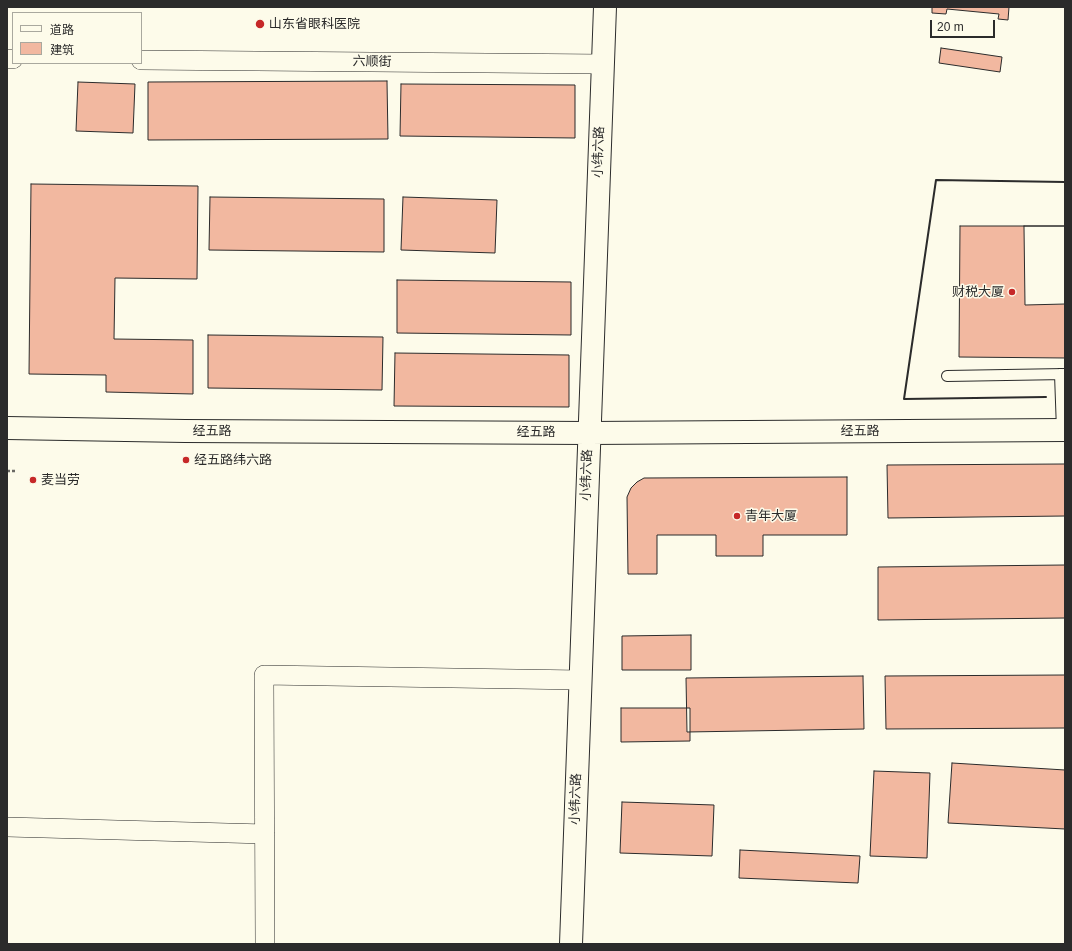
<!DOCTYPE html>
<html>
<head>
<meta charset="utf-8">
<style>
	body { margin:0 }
	#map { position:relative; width:1072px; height:951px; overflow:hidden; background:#fdfbea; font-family:Helvetica,"Noto Sans SC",sans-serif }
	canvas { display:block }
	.frame { position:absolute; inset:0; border:8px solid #2b2b2b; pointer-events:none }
	.legend { position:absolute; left:12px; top:12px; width:130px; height:52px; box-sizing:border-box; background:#fdfbea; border:1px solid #a9a89e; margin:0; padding:5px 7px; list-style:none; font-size:12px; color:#2b2b2b }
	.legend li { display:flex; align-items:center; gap:8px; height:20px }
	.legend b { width:20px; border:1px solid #a9a89e }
	.scale { position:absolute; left:930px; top:20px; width:65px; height:18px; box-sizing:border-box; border:2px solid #2b2b2b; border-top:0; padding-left:5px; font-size:12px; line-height:14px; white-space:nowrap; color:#2b2b2b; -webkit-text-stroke:3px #fdfbea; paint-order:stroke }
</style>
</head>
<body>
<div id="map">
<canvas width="1072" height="951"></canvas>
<div class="frame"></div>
<ul class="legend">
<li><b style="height:5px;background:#fdfbea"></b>道路</li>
<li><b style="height:11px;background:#f2b8a0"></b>建筑</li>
</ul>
<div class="scale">20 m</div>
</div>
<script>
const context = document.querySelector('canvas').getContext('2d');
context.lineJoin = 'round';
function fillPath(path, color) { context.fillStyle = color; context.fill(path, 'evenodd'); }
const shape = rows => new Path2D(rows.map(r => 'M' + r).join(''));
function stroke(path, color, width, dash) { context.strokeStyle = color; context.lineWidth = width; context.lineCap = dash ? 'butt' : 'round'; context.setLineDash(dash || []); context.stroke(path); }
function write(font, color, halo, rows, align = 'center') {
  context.font = font + ' Helvetica,"Noto Sans SC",sans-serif'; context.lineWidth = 3; context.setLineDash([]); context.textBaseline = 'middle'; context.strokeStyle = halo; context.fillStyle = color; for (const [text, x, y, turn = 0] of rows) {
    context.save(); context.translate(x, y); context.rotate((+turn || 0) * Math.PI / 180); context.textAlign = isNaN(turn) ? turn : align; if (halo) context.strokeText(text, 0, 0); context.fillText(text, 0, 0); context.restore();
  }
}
const building = shape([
	[932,7,1009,7,1008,20,998,19,999,14,947,9,946,14,932,13,932,7],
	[941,48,1002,57,1000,72,939,63,941,48],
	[387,81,388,139,148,140,148,82,387,81],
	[78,82,135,84,133,133,76,131,78,82],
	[401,84,575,85,575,138,400,136,401,84],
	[31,184,198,186,197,279,115,278,114,339,193,340,193,394,106,392,106,375,29,374,31,184],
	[210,197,384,199,384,252,209,250,210,197],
	[403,197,497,200,495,253,401,250,403,197],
	[960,226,1065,226,1065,358,959,357,960,226],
	[1024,226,1065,226,1065,304,1025,305,1024,226],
	[397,280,571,282,571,335,397,333,397,280],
	[208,335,383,337,382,390,208,388,208,335],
	[395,353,569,355,569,407,394,406,395,353],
	[1065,464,1065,516,888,518,887,465,1065,464],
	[847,477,847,535,763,535,763,556,716,556,716,535,657,535,657,574,628,574,627,497,631,488,637,482,644,478,847,477],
	[1065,565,1065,618,878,620,878,567,1065,565],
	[691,635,691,670,622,670,622,636,691,635],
	[1065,675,1065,728,886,729,885,676,1065,675],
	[863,676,864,729,687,732,686,678,863,676],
	[621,708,690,708,690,741,621,742,621,708],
	[952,763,1065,770,1065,829,948,823,952,763],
	[874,771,930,773,927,858,870,856,874,771],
	[622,802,714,805,712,856,620,853,622,802],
	[740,850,860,856,858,883,739,878,740,850]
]);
const path = shape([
	[7,471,16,471]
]);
const lane = shape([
	[1060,374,1062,430],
	[947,376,1065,374]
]);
const street = shape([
	[7,59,13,59],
	[141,60,603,64],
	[7,827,265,834],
	[265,944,264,675,580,680]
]);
const secondary = shape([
	[7,428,185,431,589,433,1065,430],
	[571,944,605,7]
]);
const wall = shape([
	[1046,397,904,399,936,180,1065,182]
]);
const markers = [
	[260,24,5,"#c62828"],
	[1012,292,4,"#c62828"],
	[186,460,4,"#c62828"],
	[33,480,4,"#c62828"],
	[737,516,4,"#c62828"]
];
const poiNames = [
	["山东省眼科医院",269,24],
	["财税大厦",1004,292,"right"],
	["经五路纬六路",194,460],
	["麦当劳",41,480],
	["青年大厦",745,516]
];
const streetNames = [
	["六顺街",372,62,1],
	["小纬六路",599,152,-88],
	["经五路",212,431],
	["经五路",860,431],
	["经五路",536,432],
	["小纬六路",587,475,-88],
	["小纬六路",576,799,-88]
];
fillPath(building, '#f2b8a0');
stroke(building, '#2b2b2b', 1);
stroke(lane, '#2b2b2b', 12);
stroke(street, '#2b2b2b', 20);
stroke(secondary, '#2b2b2b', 24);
stroke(path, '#6a6964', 2.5, [3, 2]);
stroke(lane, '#fdfbea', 10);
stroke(street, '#fdfbea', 19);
stroke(secondary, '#fdfbea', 22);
stroke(wall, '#2b2b2b', 2);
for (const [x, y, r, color] of markers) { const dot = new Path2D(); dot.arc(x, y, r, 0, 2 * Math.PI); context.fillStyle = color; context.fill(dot); stroke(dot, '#fdfbea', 1.5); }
write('13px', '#2b2b2b', '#fdfbea', poiNames, 'left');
write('13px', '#2b2b2b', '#fdfbea', streetNames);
</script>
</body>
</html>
